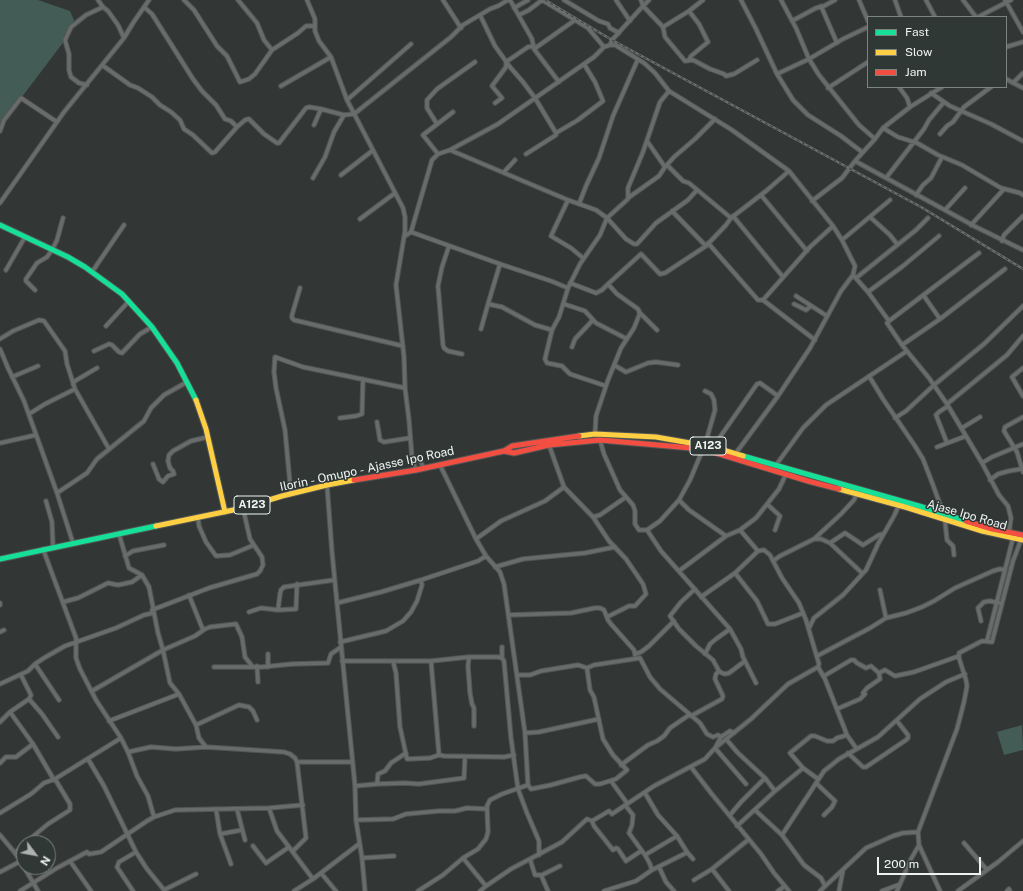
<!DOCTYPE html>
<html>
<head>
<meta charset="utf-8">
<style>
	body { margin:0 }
	#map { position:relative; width:1023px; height:891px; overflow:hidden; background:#323635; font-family:"Public Sans",sans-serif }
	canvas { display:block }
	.legend { position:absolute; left:867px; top:16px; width:140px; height:72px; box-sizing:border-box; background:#303836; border:1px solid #7c8381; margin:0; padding:5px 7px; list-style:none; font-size:12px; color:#eff4f2 }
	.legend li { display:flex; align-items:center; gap:8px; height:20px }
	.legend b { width:20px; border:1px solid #7c8381 }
	.north { position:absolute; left:16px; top:835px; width:40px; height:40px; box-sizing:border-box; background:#303836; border:1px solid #7c8381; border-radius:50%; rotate:122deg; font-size:11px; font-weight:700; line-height:16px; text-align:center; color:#eff4f2 }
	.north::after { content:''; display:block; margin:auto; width:14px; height:18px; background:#adb2b0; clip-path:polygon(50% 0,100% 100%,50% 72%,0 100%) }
	.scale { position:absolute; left:877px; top:857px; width:104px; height:18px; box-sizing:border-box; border:2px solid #eff4f2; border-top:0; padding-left:5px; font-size:12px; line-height:14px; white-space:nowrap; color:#eff4f2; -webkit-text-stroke:3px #303836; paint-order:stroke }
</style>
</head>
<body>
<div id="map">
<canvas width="1023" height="891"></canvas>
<ul class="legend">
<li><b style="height:5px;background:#16e098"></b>Fast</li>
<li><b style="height:5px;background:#ffcf43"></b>Slow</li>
<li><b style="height:5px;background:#f24e42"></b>Jam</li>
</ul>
<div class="north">N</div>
<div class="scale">200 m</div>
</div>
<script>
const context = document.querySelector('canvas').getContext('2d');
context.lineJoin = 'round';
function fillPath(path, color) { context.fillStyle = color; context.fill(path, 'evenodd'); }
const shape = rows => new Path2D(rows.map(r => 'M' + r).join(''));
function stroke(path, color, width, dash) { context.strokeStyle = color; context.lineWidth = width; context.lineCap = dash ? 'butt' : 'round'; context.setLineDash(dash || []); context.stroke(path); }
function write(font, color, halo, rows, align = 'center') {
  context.font = font + ' "Public Sans",sans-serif'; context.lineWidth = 3; context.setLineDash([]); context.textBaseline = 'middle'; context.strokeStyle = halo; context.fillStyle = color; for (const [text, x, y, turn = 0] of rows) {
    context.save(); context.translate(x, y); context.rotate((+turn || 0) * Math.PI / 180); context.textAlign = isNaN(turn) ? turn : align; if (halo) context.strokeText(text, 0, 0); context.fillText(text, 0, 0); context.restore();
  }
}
const green = shape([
	[0,0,38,0,70,11,74,20,65,40,3,122,0,131],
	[1022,725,1023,750,1004,755,997,732]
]);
const street = shape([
	[98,0,103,7,108,11,118,25,124,38],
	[184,0,194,10,217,46,227,56,240,82,249,79,255,74,272,50],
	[238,0,257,23,264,40,272,50,298,33,306,26,314,26],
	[307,0,315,19,315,31,319,41,331,57,347,100,403,208,405,217,405,231,396,285,404,357,405,388,409,420,412,458,416,470],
	[443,0,461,28],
	[510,0,532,39,534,49,559,82],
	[564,0,599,21,608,24,610,28,619,33],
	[616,0,630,21],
	[641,0,643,6,649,0],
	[741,0,756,29,777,74,793,100,808,115,841,136,862,152],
	[781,0,796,28,809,59,819,75,859,125,875,139],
	[859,0,868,21],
	[895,0,901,17],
	[926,0,935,17],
	[963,0,976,17],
	[1005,0,1023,32],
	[821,6,837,43],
	[144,7,152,14,193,79,202,91,216,105,225,119,231,121,237,127],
	[514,8,528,0],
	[689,11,699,24,708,42,691,56,689,60],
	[480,15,495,46,510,67,523,82,535,98,556,133,556,135,526,154],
	[519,15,529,10,542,0,588,28,604,47],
	[978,17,1011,0],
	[792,21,816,8,824,6,835,0],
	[663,27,665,37,685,61,693,60,710,69,724,74,726,76,734,74,757,60],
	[610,45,615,45,644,63,655,73,669,91,732,130,789,171,833,226,842,240,855,266,853,275,841,291,810,348,778,396,736,453],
	[1006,47,1023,42],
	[534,49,575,20],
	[102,65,130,85,138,88,152,97,160,105,171,112,180,120,184,129,193,135,212,153,215,152,237,127,245,120,249,119,264,134,277,143,279,143,306,108,309,107,321,109,344,115,354,114,451,37,463,25,490,9,498,6,508,0],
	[777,74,809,59,843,39,868,27],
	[1006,79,1023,88],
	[1013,83,1023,73],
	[87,85,79,83,71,77,69,70,69,54,65,40,71,27,86,15,103,7],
	[281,86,331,57],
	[899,87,907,98,910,107],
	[828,88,868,62],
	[931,93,950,106,991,124,1023,141],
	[347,100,411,44],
	[495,103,502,98,492,86,506,67,506,62,528,47,534,46],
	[437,124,427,108,427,100,437,89,475,62],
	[314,125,321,109],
	[883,128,898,137,917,143,938,155,962,165,1001,188,1020,193,1023,195],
	[0,131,4,120,21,98,57,122],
	[556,133,578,120,603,101,595,82,584,64],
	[940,134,947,126,953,122,964,107,991,87],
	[450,150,568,200,596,210,607,218,626,239,634,244,637,244,656,223,688,200,697,190],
	[438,154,423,135,453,112],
	[855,161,976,227,1023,250],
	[667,165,683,181,689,183,731,218],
	[666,166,674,157,695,139,715,119],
	[504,172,515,160],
	[341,175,372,151],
	[313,178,325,157,334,132,344,115],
	[886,178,924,129,929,120,944,102],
	[761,195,807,251],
	[916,195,923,185,931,178,942,157],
	[628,198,659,176,665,167,647,141],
	[568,200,551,236,571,248,583,258],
	[812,201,842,178,855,161,875,139,883,128,910,107,942,87],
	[0,203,64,112,124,38,133,23,149,0],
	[579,204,586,186,599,158,613,116,638,59],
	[945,210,965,188],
	[672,211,706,246],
	[733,216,783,277],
	[870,217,890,235,897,244],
	[360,219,395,193],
	[971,225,1004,189],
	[411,232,500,264,551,281,568,288],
	[405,236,411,232,432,160,438,154,450,150,498,124,594,57,604,47,610,45,612,40,643,6,663,27,689,11,703,0],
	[842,240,890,200],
	[1002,241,1004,235,1023,216],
	[708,243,758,300,763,300,815,340],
	[449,246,442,267,438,286,443,345,444,348,448,351,462,354],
	[500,264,488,304,502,307,535,325,552,330],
	[6,270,25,237],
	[92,272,124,225],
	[853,275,868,292,889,321,887,323,902,345,929,378,947,404,982,463,999,495,1008,506,1011,518,1009,533],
	[856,278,916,230,928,218],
	[570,283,596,293,602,290,608,284],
	[300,288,292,315,292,318,294,320,403,346],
	[35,290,26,281,26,279,37,263,47,257,52,250,57,240,63,218],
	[868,292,903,266,939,236],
	[796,296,827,316],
	[924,296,940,319],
	[763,300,810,247,833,226],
	[564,304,585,311,596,323,627,339],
	[794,304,806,310,811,306],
	[639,312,657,330],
	[889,321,979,253],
	[106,326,129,301],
	[481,329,488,304],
	[0,339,13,331,39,320,44,321,65,351,67,364,75,389,109,449],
	[902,345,940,319,1005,269],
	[572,347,575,339,593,320],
	[0,349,8,368,24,401,57,493,73,543],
	[94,351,109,344,112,345,119,352,122,353,140,334,152,327],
	[614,365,626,372,648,363,656,362,678,365],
	[1023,368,1012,377,1023,396],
	[869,376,883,399,915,446,923,459,933,485,941,507,941,513],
	[12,377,38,366],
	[73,384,75,381,97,368],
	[606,386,570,374,562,366,547,363,545,359,552,330,559,317,568,288,580,264,600,235,607,218,628,199,628,188,643,152,660,102,669,91],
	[705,391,711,394,714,400,715,410,705,445],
	[947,404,1007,355,1023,336],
	[29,414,45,404,75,389],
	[1023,417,1005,427,1004,431,1017,452,1023,472],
	[340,418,356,416,362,414,363,379],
	[895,418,906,411,934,385,984,344,1023,306],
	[377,422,380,440,384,442,410,438],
	[962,428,980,417],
	[595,434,596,416,608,380,621,348,634,328,640,313,638,309,617,294,608,284,641,254,660,274,665,273,706,246,726,225,731,218,766,191,789,171],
	[600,440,604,454,620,490,633,505,635,511,635,524,639,530,647,530,660,521,679,500,690,480,703,449],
	[0,443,36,435],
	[947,443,936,415,939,412,948,406],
	[549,445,564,487,593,517,609,541,626,559,643,584,646,594,635,606,629,606,607,617],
	[713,447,757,384,760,383,778,396],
	[937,447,966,436],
	[412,458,420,461,424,468],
	[982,463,992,457,1023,444],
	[153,464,159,479,163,482,168,476,174,474,173,471,170,468,168,461,169,455,173,451,191,441,208,437],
	[776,465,803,428,826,405,907,351],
	[990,480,998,474,1009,471,1021,469],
	[327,485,332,552,355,786,356,820,362,858,365,891],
	[57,493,87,473,97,459,144,421,151,408,164,395,187,382],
	[291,494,285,430,276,388,274,372,275,357,303,367,405,388],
	[679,500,689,510,726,536],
	[46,501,52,522,53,547],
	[767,504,780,516,775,530],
	[593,517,600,515,626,497],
	[198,518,199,526,206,542,216,556,230,555,254,545],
	[945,521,947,540,953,546,954,555],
	[647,530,661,551,730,629,741,649,743,657,756,683],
	[740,530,758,551,764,550,770,555,782,578,799,603,806,620,819,664,818,667,825,679,847,735,856,748],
	[119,534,129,568,142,575,149,587,158,633,163,650,195,636,205,629,210,627,236,624,242,637,245,657,252,666],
	[476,539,501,521,545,501,564,487],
	[814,539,841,514,854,500,857,493],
	[830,543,845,533,863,545,879,535,883,534],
	[43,549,76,638,76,658,80,669,96,700,121,738,128,752,137,776,148,796,154,817],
	[125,556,133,551,164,545],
	[773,561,780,556,814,539,821,539,830,543,862,573],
	[495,567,523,559,585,553,615,547],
	[679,571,726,536,740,530,756,518,779,489,786,474],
	[735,573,757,601,768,624,775,624,803,613],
	[421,580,478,561,486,556],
	[695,589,681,602,670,616,679,629,696,646,713,660,719,671,722,673,725,674,729,673,745,661],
	[880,590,886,618],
	[189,595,203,630],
	[701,597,735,573,758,551],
	[63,602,78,598,108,583,118,585,132,582,142,575],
	[0,603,0,605],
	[337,603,381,592,421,580,422,585,417,601,411,612,403,621,386,631,340,642],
	[152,610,209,588,257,574,260,571,263,565,262,557,250,539,243,508],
	[278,610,296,609,297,584],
	[249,612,261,608,278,610,280,594,281,590,284,587,334,580],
	[509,615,571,613,595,608,600,608,604,610,608,620,611,624,634,650,635,654],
	[981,621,978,608,984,602,990,601,999,603],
	[809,628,814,618,843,595,866,570,878,544,894,516,899,505],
	[0,632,4,630],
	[987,641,1013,538],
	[268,654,268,667],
	[705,654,710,644,716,639,730,629],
	[635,655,635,654,641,652,649,646,674,621],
	[817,656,870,628,886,618,906,613,922,607,934,601,955,588,993,571,1000,569,1005,570],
	[469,657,468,666,470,693,472,704,474,708,474,726],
	[502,658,502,647],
	[342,661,393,661],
	[431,661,393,661,396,673,400,727,407,759,430,758,439,755],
	[35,664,59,700],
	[257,666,258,682],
	[214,667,262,667,292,664,328,663,331,654,341,647],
	[518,675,530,675,541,671,578,665,587,668,594,665,640,658,650,677,660,689,700,723,707,734,713,737,718,735,721,737,715,748,746,784],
	[824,676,851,660,854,660,857,663,866,668,871,666,879,673,885,670,895,676,914,672,959,656],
	[0,684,28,671,35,664,44,658,65,646,116,628,144,615,153,613],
	[92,691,163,650,170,683,179,694,196,725,199,738,206,747,284,752,290,754,295,758,297,762,352,762],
	[29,699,42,714,58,737],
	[837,709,860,699,865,694,863,693,867,688,880,679,879,673],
	[10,712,33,744,54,780],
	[691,716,722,699,723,696,715,679,716,674,719,671],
	[109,721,179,694],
	[0,722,10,712,29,699,31,695,21,675],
	[196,725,239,705,249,707,253,711,257,720],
	[525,733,539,732,599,719],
	[721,737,730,731,734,733],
	[726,739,738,753,765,778,775,791],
	[128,752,151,747,176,749,206,747],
	[848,753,863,767,866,767,906,740,908,738,908,735,897,721],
	[514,755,504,757,444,756,439,755,431,661,469,657,498,657,502,658,504,661,511,738,518,789,527,813,539,841,539,855],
	[88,759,104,786,136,852,147,869,165,891],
	[0,763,6,757,16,757,33,744],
	[621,765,648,745,657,741,664,736,670,728,689,715],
	[691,767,711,793,761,854,774,873,789,891],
	[818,779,803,768,790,753,811,736,815,736,827,741,833,741,837,738,847,735],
	[611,781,627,803],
	[816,783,835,801,832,807,824,815],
	[377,784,405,783,419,784,464,778,465,757],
	[528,785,531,789,551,785,580,777,586,776,595,784,600,784,616,779,627,770,613,755,603,739,594,697,590,690,587,668],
	[355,786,377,784,378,774,385,771,391,763,406,753],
	[645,793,658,815,677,836,645,855,650,864,652,870],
	[625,805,633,815,632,825,629,833,645,855],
	[269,808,277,831,313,879],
	[216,809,220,834,231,864],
	[237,809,245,840],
	[755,810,782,835,804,865,821,878,825,886],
	[0,813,31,794,44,783,55,779,121,738],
	[730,815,741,802,765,778],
	[356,820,393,819,406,814,439,811,455,811,467,808,487,809],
	[592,821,594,826,613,850,616,848,618,849,626,861,641,851],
	[737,826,775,791,803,768],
	[220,834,242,830],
	[0,835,15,853,24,867],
	[782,835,824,771,839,759,878,737,920,699,946,682,965,674],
	[25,843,48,824,70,810,70,804,55,779],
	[964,843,987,870],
	[253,846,266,863,289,847],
	[293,851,306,838,297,762],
	[687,852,693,859],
	[15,853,24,844],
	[362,858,394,856],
	[463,858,486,886,511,869,562,842,587,819,592,821,609,811,612,814,654,786,705,759,715,748,751,719,788,684,818,667],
	[530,859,535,875,542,875,560,866],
	[70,861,91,891],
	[24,867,38,891],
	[659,867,666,882,674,891],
	[712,869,729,891],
	[0,872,21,861],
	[321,873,336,891],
	[541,875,548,891],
	[694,880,712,869,748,840],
	[164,890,196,874],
	[20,891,57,868,87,852,89,854,101,852,147,821,154,817,175,810,269,808,303,805],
	[133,891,117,867,119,862,136,852],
	[294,891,313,879,359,844],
	[418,891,443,875,463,858,478,849,486,839,488,832,487,806,490,800,502,794,528,785,525,733,504,584,500,572,486,556,476,539,440,465],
	[480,891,486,886],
	[604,891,636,881,652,870,686,853,687,852,677,836],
	[778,891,785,886],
	[820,891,866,848,893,836,903,833,918,832],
	[839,891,843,870],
	[882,891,898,885],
	[897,891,911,859,919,845],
	[940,891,919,845,918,832,957,729,964,702,967,686,966,680,959,658,959,653,982,641,992,642,1013,561,1021,540],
	[958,891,998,862,1023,841],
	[1007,891,1009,889,1010,891]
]);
const fast = shape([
	[0,225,68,257,85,267,122,294,152,327,177,363,196,400],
	[743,456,919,506,966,521],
	[0,559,156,526]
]);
const slow = shape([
	[196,400,206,429,225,512],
	[579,436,595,434,656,437,713,447,743,456],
	[839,489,905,507,982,531,1023,540],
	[156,526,243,508,282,496,327,485,354,480]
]);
const jam = shape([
	[504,451,514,453,549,445,600,440,703,449,808,481,839,489],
	[354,480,416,470,504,451,512,446,579,436],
	[966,521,992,529,1023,535]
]);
const rail = shape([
	[545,0,612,40,921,207,1023,269]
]);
const shields = [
	[708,446,36],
	[252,505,36]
];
const shieldNames = [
	["A123",708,446],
	["A123",252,505]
];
const streetNames = [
	["Ilorin - Omupo - Ajasse Ipo Road",367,469,-12],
	["Ajase Ipo Road",967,515,16]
];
fillPath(green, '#435d56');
stroke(street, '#515554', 5.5);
stroke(fast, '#515554', 7);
stroke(slow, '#515554', 7);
stroke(jam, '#515554', 7);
stroke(street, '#696c6b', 3.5);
stroke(fast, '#16e098', 5);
stroke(slow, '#ffcf43', 5);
stroke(jam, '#f24e42', 5);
stroke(rail, '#6d6f6f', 2.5);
stroke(rail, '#303836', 1, [3]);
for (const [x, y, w] of shields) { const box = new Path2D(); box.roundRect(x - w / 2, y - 9, w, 18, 3); context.fillStyle = '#303836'; context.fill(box); stroke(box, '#eff4f2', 1); }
write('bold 11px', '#eff4f2', null, shieldNames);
write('12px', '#eff4f2', '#303836', streetNames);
</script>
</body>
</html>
